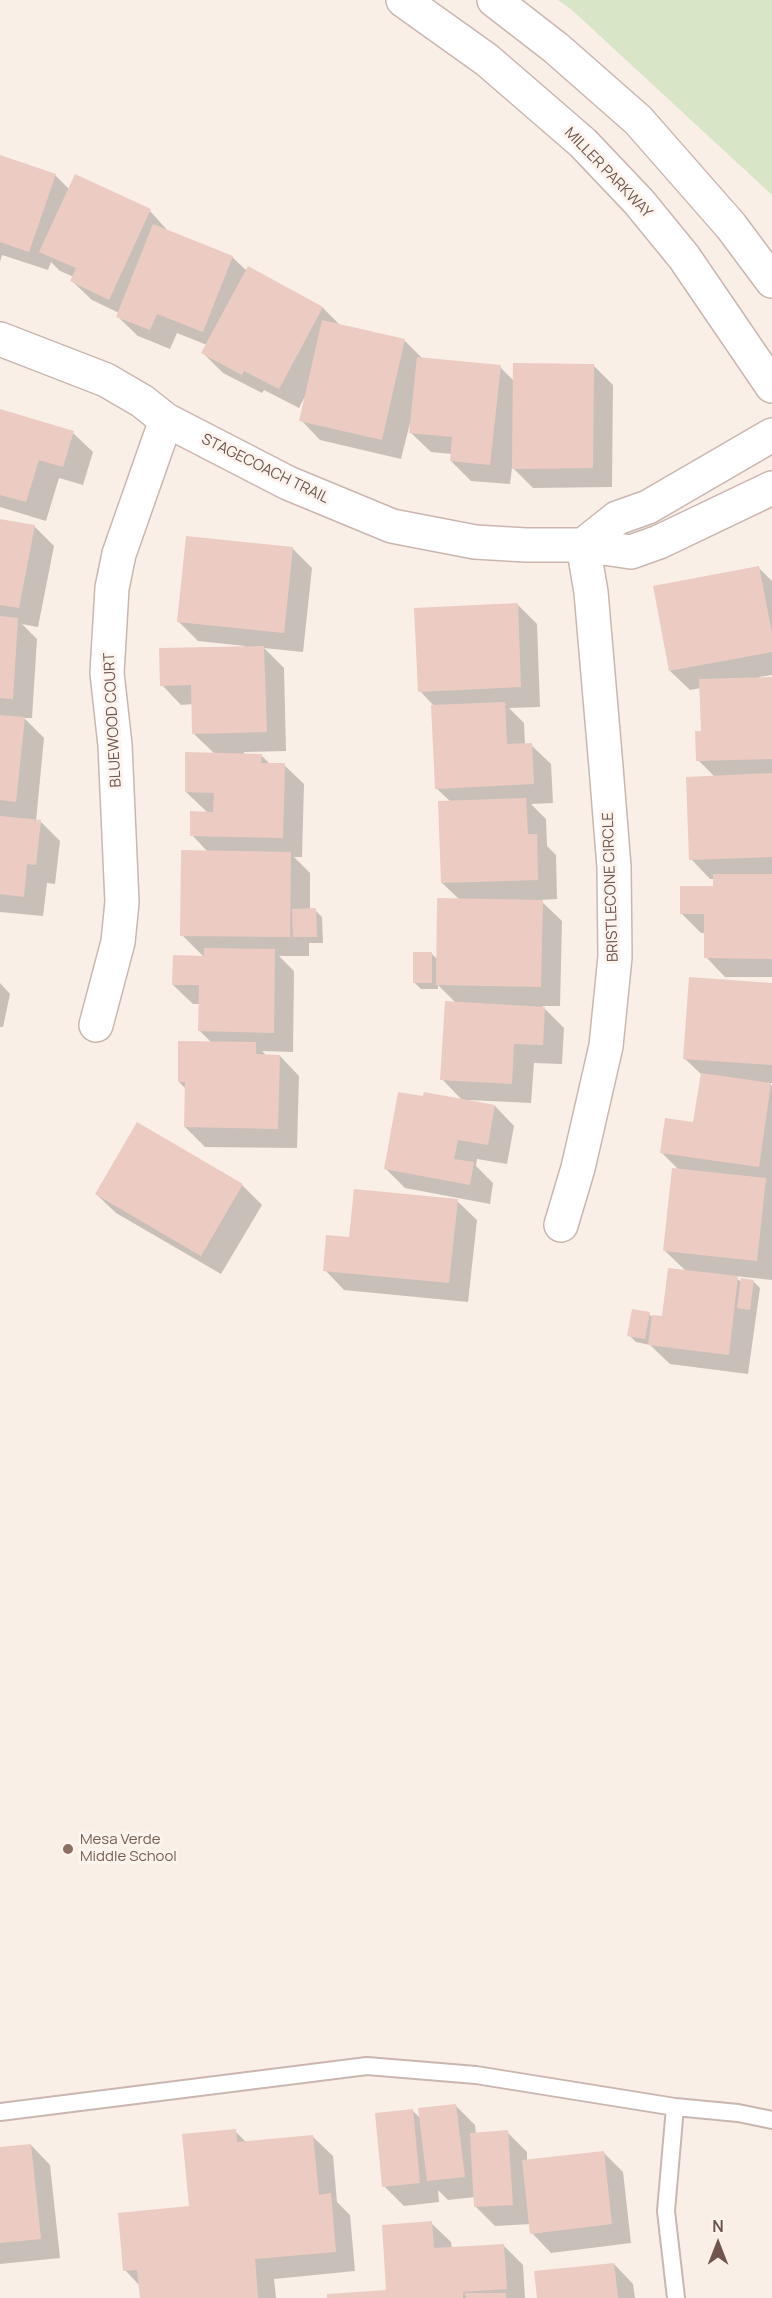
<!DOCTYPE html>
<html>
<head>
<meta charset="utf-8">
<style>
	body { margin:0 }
	#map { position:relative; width:772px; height:2298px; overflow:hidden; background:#faefe7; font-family:Manrope,sans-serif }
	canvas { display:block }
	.north { position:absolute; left:688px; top:2214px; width:60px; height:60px; -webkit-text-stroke:4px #fdf4ed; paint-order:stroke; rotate:0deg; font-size:16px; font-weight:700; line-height:24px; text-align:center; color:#70554f }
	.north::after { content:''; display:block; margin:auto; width:21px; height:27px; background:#70554f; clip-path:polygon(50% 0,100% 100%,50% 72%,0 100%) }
</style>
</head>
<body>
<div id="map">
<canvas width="772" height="2298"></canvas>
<div class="north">N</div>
</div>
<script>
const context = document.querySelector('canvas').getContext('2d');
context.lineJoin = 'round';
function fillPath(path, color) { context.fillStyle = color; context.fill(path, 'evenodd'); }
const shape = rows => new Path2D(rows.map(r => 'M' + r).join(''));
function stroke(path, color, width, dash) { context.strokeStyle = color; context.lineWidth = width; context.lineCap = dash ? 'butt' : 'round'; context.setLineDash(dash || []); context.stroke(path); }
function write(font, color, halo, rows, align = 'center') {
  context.font = font + ' Manrope,sans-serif'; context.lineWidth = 6; context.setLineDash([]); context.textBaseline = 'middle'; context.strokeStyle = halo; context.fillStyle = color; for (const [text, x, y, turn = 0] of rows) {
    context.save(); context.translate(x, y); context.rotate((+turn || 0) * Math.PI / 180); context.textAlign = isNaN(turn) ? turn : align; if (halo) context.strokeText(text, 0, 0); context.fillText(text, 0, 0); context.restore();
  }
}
const green = shape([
	[558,0,772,0,772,195,573,11]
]);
const shadow = shape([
	[0,156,55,175,70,190,76,176,150,211,169,232,232,257,247,271,323,308,341,326,405,341,423,359,500,367,515,382,593,365,613,385,612,487,533,488,512,467,510,484,471,481,451,461,452,454,431,452,411,433,412,424,410,423,401,459,320,440,301,420,305,396,299,408,264,390,262,393,223,373,203,353,207,345,177,333,170,349,138,336,118,317,119,313,92,300,72,281,74,277,60,271,51,262,48,270,2,255,0,262],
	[0,411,73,433,93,452,83,485,59,478,46,521,0,507],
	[0,520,34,526,54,546,38,627,22,624,37,639,32,718,24,718,44,738,36,821,40,821,60,841,55,884,47,883,43,916,0,912],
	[292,548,312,568,303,652,264,648,284,668,286,751,244,752,244,755,261,755,270,764,284,765,304,784,302,857,294,857,310,873,310,910,315,910,322,917,323,943,309,943,309,956,279,956,294,971,293,1052,262,1051,267,1056,280,1056,299,1076,297,1148,205,1147,185,1127,186,1089,179,1082,212,1043,199,1030,200,1004,193,1004,173,985,204,957,182,935,208,852,192,835,208,813,186,792,215,754,194,734,193,704,181,705,162,685,245,648,245,646,198,641,179,622],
	[759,568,772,581,772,675,759,677,759,679,772,679,772,977,725,977,706,957,706,933,701,933,681,913,715,887,715,879,710,879,691,859,715,777,698,760,702,733,701,688,690,690,670,671],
	[518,605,537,624,540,707,509,708,524,723,525,745,531,745,551,764,553,803,531,804,546,819,547,846,556,855,557,899,540,900,562,921,560,1006,542,1006,564,1028,562,1064,534,1063,531,1103,469,1100,469,1102,495,1106,514,1126,507,1164,477,1159,476,1166,493,1183,490,1204,405,1188,386,1169,463,1101,442,1079,456,1003,438,985,438,989,421,989,414,982,432,954,438,960,460,900,442,883,451,802,436,788,435,707,420,691],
	[0,983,10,994,3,1027,0,1027],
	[772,985,772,1083,769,1083,772,1086,772,1280,735,1276,735,1278,742,1282,753,1281,760,1288,748,1374,670,1364,650,1345,636,1342,629,1335,649,1314,652,1317,664,1318,686,1271,665,1251,679,1170,661,1152,695,1124,702,1075,684,1058],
	[137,1124,242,1185,262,1205,221,1274,116,1213,96,1194],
	[457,1201,477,1220,468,1302,344,1290,325,1270],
	[455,2105,475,2125,476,2134,507,2132,527,2152,527,2161,603,2152,623,2172,631,2243,551,2253,532,2233,531,2224,495,2226,476,2207,475,2197,448,2200,438,2190,439,2202,404,2206,384,2186,413,2111,421,2119],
	[235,2131,247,2143,313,2137,333,2156,337,2202,350,2215,355,2271,274,2279,276,2298,141,2298,140,2286,125,2270,191,2208],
	[31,2145,50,2165,60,2258,0,2264,0,2148],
	[431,2223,451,2242,452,2249,503,2245,523,2265,525,2298,329,2298,388,2291],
	[614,2264,633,2284,635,2298,538,2298]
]);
const building = shape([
	[0,155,56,174,29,252,0,242],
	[75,174,151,209,109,300,70,281,76,268,39,252],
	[153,224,233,256,203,332,157,314,150,330,116,317],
	[248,266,323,307,279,389,244,371,242,375,201,353],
	[322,320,405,339,382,440,299,421],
	[417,357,501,365,490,465,450,461,452,437,409,433],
	[513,363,594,364,593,468,512,469],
	[0,409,74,431,63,467,39,460,26,502,0,495],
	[0,519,35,525,19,608,0,605],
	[186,536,293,547,284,633,177,622],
	[759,566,772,633,772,652,669,671,653,586],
	[518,603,521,687,418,692,414,608],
	[0,616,18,618,13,699,0,698],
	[264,646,267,732,192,734,191,685,160,686,159,648],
	[772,677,772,759,696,761,695,731,701,731,699,679],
	[505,702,507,744,532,743,534,784,435,789,431,705],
	[0,715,25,717,16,802,0,800],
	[185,752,262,754,261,763,285,763,283,838,190,836,190,811,213,812,214,793,185,792],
	[772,773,772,857,689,860,686,777],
	[526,798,528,834,537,834,538,880,441,883,438,801],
	[0,816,41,820,36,865,27,864,24,897,0,894],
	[181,850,291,852,290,937,180,936],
	[713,874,772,874,772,959,704,958,704,914,680,914,680,886,713,886],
	[437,898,543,900,541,987,436,985],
	[316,908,317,937,293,937,292,909],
	[204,948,275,949,274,1033,198,1031,199,985,172,985,173,955,204,956],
	[413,952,432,952,432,983,413,983],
	[689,977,772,983,772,1065,683,1059],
	[445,1001,545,1007,543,1045,514,1044,512,1084,440,1080],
	[178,1041,256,1042,256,1054,280,1055,278,1129,184,1127,185,1082,178,1082],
	[701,1073,771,1083,759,1167,660,1153,665,1118,693,1122],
	[398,1092,423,1096,424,1092,495,1105,488,1145,458,1140,454,1159,474,1162,470,1185,384,1169],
	[137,1122,243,1184,201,1256,95,1194],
	[672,1168,766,1178,757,1261,663,1251],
	[354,1189,458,1199,449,1283,323,1271,326,1235,349,1237],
	[668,1268,738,1276,729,1355,648,1345,652,1315,662,1316],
	[741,1278,754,1280,750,1310,737,1308],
	[632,1309,650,1312,645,1339,627,1336],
	[456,2104,465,2177,427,2181,418,2108],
	[413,2109,420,2183,382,2187,375,2113],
	[236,2129,237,2142,313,2135,319,2195,331,2193,336,2252,255,2259,258,2298,140,2298,137,2270,123,2271,118,2213,189,2206,182,2134],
	[508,2130,513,2205,474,2207,470,2133],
	[31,2144,41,2239,0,2243,0,2147],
	[604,2151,612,2224,530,2234,522,2160],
	[432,2221,434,2248,504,2244,507,2289,463,2292,463,2298,327,2298,327,2294,386,2290,382,2225],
	[614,2263,618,2298,537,2298,534,2271],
	[465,2293,506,2293,506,2298,466,2298]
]);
const service = shape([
	[675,2107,666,2211,676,2298],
	[0,2112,367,2066,476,2075,675,2107,738,2113,772,2120]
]);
const minor = shape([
	[0,339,106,380,142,401,166,420,288,483,392,526,475,542,526,545,583,545,631,552,659,542,772,488],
	[583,545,617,518,648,507,772,435],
	[96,1025,118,942,122,902,115,745,107,673,112,588,119,554,166,420],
	[561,1225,578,1168,606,1046,615,957,614,867,606,767,591,592,583,545]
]);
const tertiary = shape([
	[403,0,487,60,583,143,639,202,684,257,772,386],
	[494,0,556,48,638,120,731,226,772,281]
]);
const markers = [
	[68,1849,6,"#8d6e63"]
];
const streetNames = [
	["MILLER PARKWAY",608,173,46],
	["STAGECOACH TRAIL",265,469,26],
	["BLUEWOOD COURT",113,720,-93],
	["BRISTLECONE CIRCLE",611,887,-92]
];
const educationNames = [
	["Mesa Verde",80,1840],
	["Middle School",80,1857]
];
fillPath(green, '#d9e5c7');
fillPath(shadow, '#0003');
fillPath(building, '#eccbc2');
stroke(service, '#cab6af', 20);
stroke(minor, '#cab6af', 36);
stroke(tertiary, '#cab6af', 36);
stroke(service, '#fff', 16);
stroke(minor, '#fff', 33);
stroke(tertiary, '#fff', 33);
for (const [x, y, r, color] of markers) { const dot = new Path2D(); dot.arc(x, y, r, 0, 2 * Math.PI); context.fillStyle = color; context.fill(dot); stroke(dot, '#fdf4ed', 2); }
write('15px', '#70554f', '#fdf4ed', streetNames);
write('15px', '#785e54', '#fdf4ed', educationNames, 'left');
</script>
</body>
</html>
